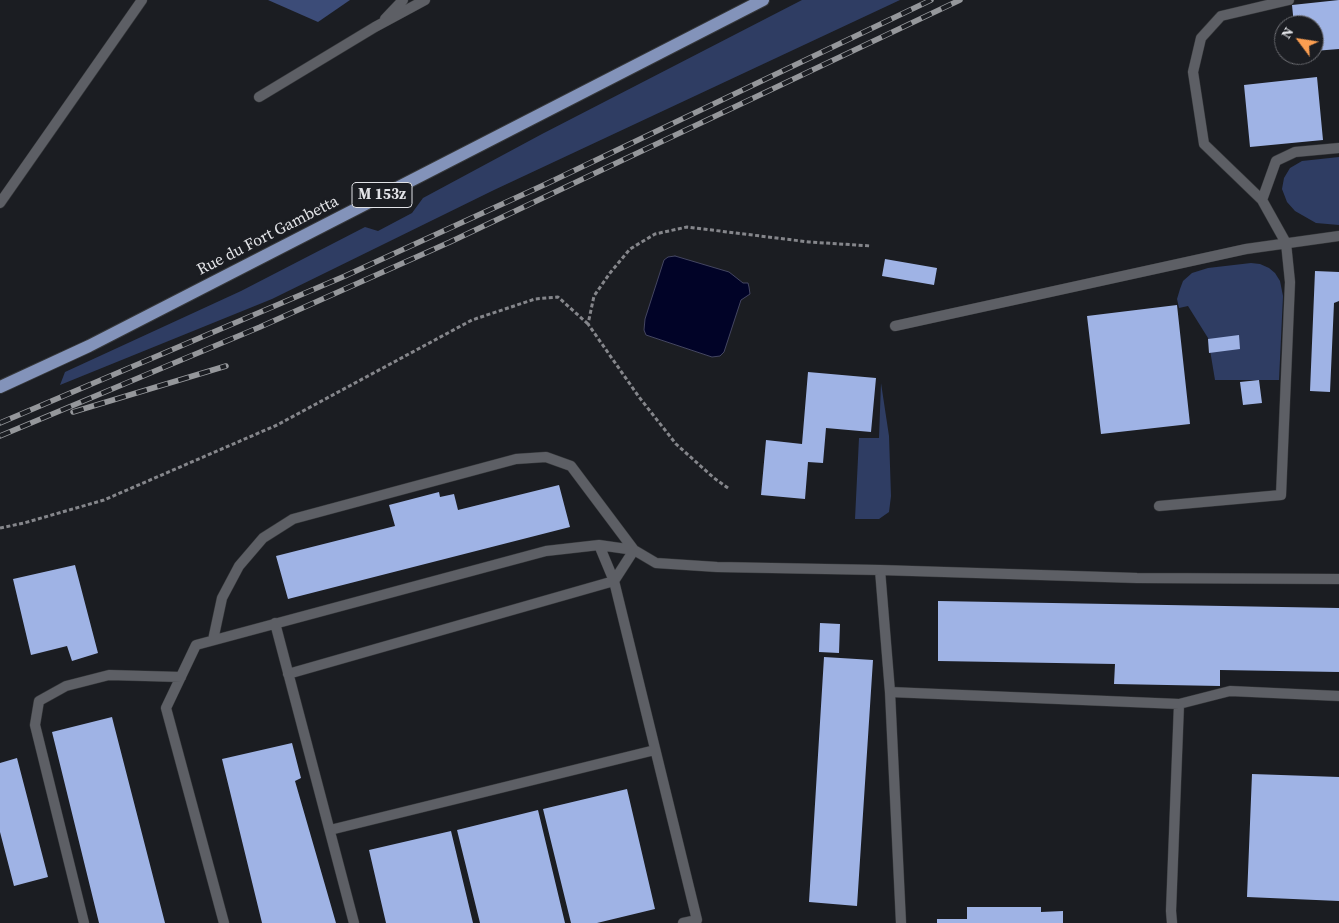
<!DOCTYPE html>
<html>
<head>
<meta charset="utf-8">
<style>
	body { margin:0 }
	#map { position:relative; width:1339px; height:923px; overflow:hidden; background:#1b1d22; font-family:"Source Serif 4",serif }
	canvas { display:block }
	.north { position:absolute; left:1274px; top:15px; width:50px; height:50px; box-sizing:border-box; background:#1b1d22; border:1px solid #6b6c71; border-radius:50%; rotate:301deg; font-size:14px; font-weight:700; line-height:20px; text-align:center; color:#e2e3e7 }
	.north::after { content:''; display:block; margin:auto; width:18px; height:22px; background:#fb9e51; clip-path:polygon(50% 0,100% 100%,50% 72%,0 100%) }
</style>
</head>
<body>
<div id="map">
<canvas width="1339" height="923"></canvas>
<div class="north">N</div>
</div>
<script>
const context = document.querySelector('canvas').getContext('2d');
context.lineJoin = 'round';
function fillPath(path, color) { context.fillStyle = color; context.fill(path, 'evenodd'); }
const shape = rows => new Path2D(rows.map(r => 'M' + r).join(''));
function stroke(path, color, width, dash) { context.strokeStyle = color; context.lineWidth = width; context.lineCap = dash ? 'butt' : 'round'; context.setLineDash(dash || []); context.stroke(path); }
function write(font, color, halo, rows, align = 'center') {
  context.font = font + ' "Source Serif 4",serif'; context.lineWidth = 5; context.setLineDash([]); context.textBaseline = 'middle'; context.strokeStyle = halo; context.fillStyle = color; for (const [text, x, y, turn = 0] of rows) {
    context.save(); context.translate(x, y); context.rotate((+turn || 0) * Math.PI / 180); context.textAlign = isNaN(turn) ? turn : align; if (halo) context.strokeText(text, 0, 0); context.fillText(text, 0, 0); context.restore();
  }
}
const green = shape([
	[802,0,900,0,494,190,272,299,60,385,65,372,241,291,365,227,378,231,412,213,423,198,542,134],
	[1339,157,1339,225,1316,223,1295,211,1287,202,1282,189,1284,178,1290,168,1302,161],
	[1251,263,1260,264,1269,268,1275,273,1280,281,1283,296,1279,380,1215,380,1208,338,1188,306,1179,308,1177,299,1180,289,1183,281,1192,273,1208,268],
	[881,383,889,436,891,496,889,512,879,519,855,519,859,438,879,438]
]);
const forest = shape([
	[268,0,350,0,318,22]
]);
const water = shape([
	[675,256,729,272,743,283,748,283,749,287,750,294,741,300,724,352,720,356,712,357,646,335,644,330,645,319,664,260,668,257,675,256]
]);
const building = shape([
	[1339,0,1339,49,1314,51,1314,25,1294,25,1292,5],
	[1317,77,1323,140,1250,147,1244,85],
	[885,259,937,268,934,285,882,276],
	[1315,271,1339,272,1339,301,1334,303,1330,392,1310,391],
	[1177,305,1190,424,1101,434,1087,316],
	[1239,335,1240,349,1209,353,1208,339],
	[808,372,876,378,871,432,826,428,823,463,808,462,805,499,761,495,766,440,802,444],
	[1259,380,1262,403,1243,405,1240,382],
	[559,485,570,527,288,599,276,556,395,526,389,505,439,492,440,497,454,494,458,510],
	[75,565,98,653,72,661,67,646,31,655,13,579],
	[938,601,1339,608,1339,672,1220,670,1220,686,1114,684,1115,664,938,661],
	[820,623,840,624,839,653,819,652],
	[824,657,873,660,857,906,809,902],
	[112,717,114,725,165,923,99,923,52,732],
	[292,743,301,778,295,781,336,923,262,923,222,759],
	[17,758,48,877,14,886,0,832,0,763],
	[1252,774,1339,777,1339,901,1247,897],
	[627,789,655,909,597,923,571,923,543,809],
	[538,810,565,923,480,923,457,830],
	[451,831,473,923,386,923,369,850],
	[967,907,1041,907,1041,912,1063,911,1063,923,937,923,937,919,967,919]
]);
const path = shape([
	[728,488,714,478,676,444,639,397,588,324,594,296,610,273,630,249,655,234,687,227,809,242,871,246],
	[0,528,24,523,104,500,277,425,472,320,535,299,558,297,588,324]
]);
const service = shape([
	[385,19,403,0],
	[259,97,375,27,425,0],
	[1262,200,1276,161,1295,152,1339,148],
	[0,203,142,0],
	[895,326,1246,249,1339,236],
	[1159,506,1281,495,1290,282,1286,243,1262,200,1204,144,1193,72,1201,38,1221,16,1289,0],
	[599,545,614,581,697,920,683,923],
	[880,570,890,692,901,923],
	[275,623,354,923],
	[213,640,222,598,239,566,263,538,293,519,516,459,546,457,571,466,634,550,656,563,717,567,880,570,1137,578,1339,579],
	[288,674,614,581,634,550],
	[890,692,1179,704,1230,691,1339,696],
	[330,830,655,750],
	[84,923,35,725,39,701,66,686,109,675,181,677],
	[224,923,166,708,196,645,546,551,599,545,634,550],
	[1172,923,1171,911,1179,704]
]);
const primary = shape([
	[0,387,89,346,763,0]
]);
const rail = shape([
	[73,412,226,366],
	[0,423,345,276,546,184,931,0],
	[0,436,260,327,450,242,960,0]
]);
const shields = [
	[382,195,60]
];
const shieldNames = [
	["M 153z",382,195]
];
const streetNames = [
	["Rue du Fort Gambetta",268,236,-27]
];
fillPath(green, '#2f3d63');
fillPath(forest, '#3c4c78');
fillPath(water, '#010327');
stroke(water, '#444661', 1);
fillPath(building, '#9fb3e5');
stroke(service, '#36383b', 11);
stroke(primary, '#36383b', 14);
stroke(path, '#85868b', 3, [4, 2.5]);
stroke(service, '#5d5f65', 10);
stroke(primary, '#8393ba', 12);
stroke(rail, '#95979b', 5.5);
stroke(rail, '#1b1d22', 4, [11]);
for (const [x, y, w] of shields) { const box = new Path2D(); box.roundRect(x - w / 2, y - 12.5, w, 25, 4); context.fillStyle = '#1b1d22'; context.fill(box); stroke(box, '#e2e3e7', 1); }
write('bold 15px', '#e2e3e7', null, shieldNames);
write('16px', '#e2e3e7', '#1b1d22', streetNames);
</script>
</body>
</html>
